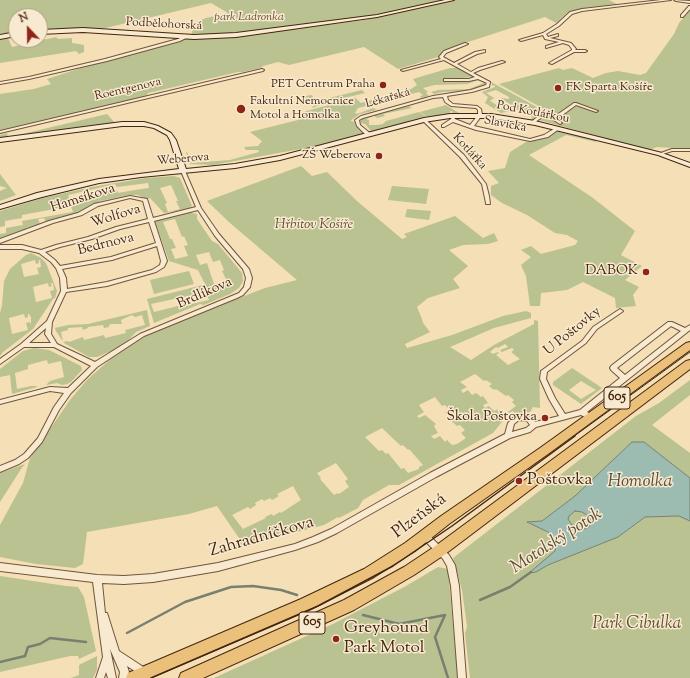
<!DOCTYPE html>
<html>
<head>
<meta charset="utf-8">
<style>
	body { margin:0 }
	#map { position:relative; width:690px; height:678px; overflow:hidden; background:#f4dfb6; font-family:"Sorts Mill Goudy",serif }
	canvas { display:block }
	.north { position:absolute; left:8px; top:8px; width:40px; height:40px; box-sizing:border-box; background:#f8ead0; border:1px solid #b09b82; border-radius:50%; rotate:338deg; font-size:11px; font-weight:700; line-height:16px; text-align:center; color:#45250e }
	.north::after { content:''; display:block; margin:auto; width:14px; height:18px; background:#8f2418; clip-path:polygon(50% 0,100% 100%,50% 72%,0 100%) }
</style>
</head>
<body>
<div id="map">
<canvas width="690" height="678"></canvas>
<div class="north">N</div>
</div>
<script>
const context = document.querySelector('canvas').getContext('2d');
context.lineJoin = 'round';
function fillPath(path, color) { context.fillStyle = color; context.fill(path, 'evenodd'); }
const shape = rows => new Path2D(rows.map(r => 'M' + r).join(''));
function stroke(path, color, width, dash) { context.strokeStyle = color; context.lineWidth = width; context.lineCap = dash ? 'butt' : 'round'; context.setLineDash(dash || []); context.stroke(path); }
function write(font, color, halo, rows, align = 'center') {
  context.font = font + ' "Sorts Mill Goudy",serif'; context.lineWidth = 3; context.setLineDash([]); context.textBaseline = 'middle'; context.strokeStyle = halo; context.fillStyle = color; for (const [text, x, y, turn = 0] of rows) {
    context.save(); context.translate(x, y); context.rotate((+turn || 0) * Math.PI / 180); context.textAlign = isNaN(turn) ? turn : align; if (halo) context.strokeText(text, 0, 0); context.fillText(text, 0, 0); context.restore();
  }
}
const green = shape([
	[0,0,446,0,367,17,242,34,199,36,88,29,89,28,40,29,40,16,16,16,16,32,0,34],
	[211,3,228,13,206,18,197,22,194,27,191,35,101,29],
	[456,0,609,0,619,5,572,11,567,13,556,23,545,17,465,43,444,51,438,57,398,69,364,47,289,65,278,62,263,66,261,68,243,72,238,72,148,93,146,96,0,131,0,94,34,89,51,84,47,79,90,65,192,38,242,36,364,20],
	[690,10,690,149,657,147,649,150,539,120,542,117,547,116,540,112,533,120,531,120,532,118,531,115,520,109,501,113,485,103,488,97,482,92,495,87,495,86,492,85,491,82,517,96,549,114,548,116,553,114,499,84,559,68,563,70,572,68,593,78,606,73,618,71,640,75,646,73,674,34,679,23],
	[496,90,509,97,509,99,500,98,515,107,505,110,490,101,494,98,486,93],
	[56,37,58,39,72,38,72,43,84,45,84,52,79,54,76,51,0,63,0,40,8,38,12,47],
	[450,68,458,68,475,77,445,79,446,82,466,82,466,80,478,79,485,83,485,85,467,91,443,92,434,94,431,92,438,90,469,89,484,83,479,80,467,84,435,85,423,88,428,92,426,93,429,96,421,98,420,96,423,95,419,92,358,108,355,113,357,114,373,108,377,110,360,114,351,120,351,121,355,122,356,126,363,132,362,134,308,149,306,148,213,165,190,164,186,152,187,152,192,163,230,160,259,152,258,150,246,150,244,147,258,146,262,141,250,132,298,120,303,112,355,98,361,103,411,89,417,85,413,79],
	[362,90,365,93,319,104,321,105,312,108,314,104,301,97,311,95,313,96,312,101,319,102,322,101,322,98,325,99],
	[446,105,459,113,453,114,452,111,449,112,452,114,427,117,420,112],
	[409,106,412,108,383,114,385,116,377,118,374,116,366,119,369,120,369,125,377,125,383,124,386,121,419,112,426,117,375,131,371,131,365,124,360,123,361,120,365,117],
	[107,114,115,123,0,138,0,135,7,133,8,137,18,135],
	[555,132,560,132,597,140,596,142,566,135,529,155,593,198,635,231,621,255,642,266,625,280,639,287,633,295,636,306,616,308,615,298,583,282,567,290,541,293,540,306,530,306,526,276,521,265,531,257,521,250,531,246,541,254,575,245,578,241,567,235,555,233,527,215,502,203,491,195,491,186,499,183,488,171,505,168,510,152,526,142,544,138],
	[301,166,312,176,327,172,357,201,402,239,407,237,404,234,455,216,483,238,494,233,498,241,488,244,463,245,449,250,468,266,453,279,460,288,428,298,417,307,422,319,423,323,430,332,405,344,407,348,452,335,503,316,526,311,531,313,531,318,494,328,450,347,471,360,494,345,534,324,534,320,538,321,540,408,533,407,529,414,516,414,513,411,509,413,493,433,399,485,389,485,363,500,358,508,339,518,338,517,324,525,231,549,241,541,217,506,189,514,87,532,83,564,75,568,36,564,0,557,0,525,23,483,30,458,70,400,87,380,114,356,142,338,167,326,265,288,297,280,230,223,207,201],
	[505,344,508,347,500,350,502,352,512,348,514,350,511,352,520,359,508,365,496,355,499,353,498,352,493,354,490,352,496,347,498,348],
	[475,374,484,381,486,380,492,384,489,386,494,390,496,389,506,396,508,395,514,400,512,402,516,406,508,412,504,413,499,409,494,411,489,406,485,408,483,405,488,403,483,396,481,397,476,393,472,395,468,390,463,393,461,390,467,387,460,382],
	[435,397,442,406,445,405,450,410,445,412,450,417,448,418,457,426,460,425,465,430,461,433,466,438,457,444,452,445,447,440,445,442,440,436,434,439,431,436,438,433,434,426,436,424,425,415,419,418,417,416,424,412,419,405],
	[382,428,401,446,403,445,408,450,409,449,423,465,419,467,419,469,408,473,404,468,401,469,388,453,386,454,382,450,379,451,365,437],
	[336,463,348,479,345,481,349,487,339,494,338,493,334,495,320,479,321,478,317,473],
	[293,486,301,500,281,513,280,512,273,516,272,514,265,517,266,518,243,529,232,515,248,507,250,509,256,505,255,503,262,499,264,501,270,498,272,500,279,496,277,494],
	[0,174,16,195,0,201,0,191,7,188,0,186],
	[174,176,180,178,192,206,188,209,164,213,150,198,147,199,138,195,130,195,100,201,75,214,46,222,44,218,38,219,40,224,28,228,27,227,26,229,0,240,0,234,6,233,6,228,23,225,22,221,73,212,71,206,22,215,22,218,5,221,5,226,0,227,0,211,43,198,92,187,146,178],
	[148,183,149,188,135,190,118,193,117,190,70,200,68,195,115,184,117,187],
	[171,185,178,201,176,201,180,209,168,212,165,204,167,203,160,188],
	[392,186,429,189,426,204,388,200],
	[407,209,431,211,429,220,405,217],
	[187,212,197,214,197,219,212,241,218,244,242,273,243,281,239,288,230,294,204,305,200,304,154,323,147,299,203,285,205,284,198,270,169,261,155,222,155,221],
	[175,219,182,237,184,236,188,245,184,246,188,256,175,259,171,249,176,248,172,239,170,239,163,222],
	[209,252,213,262,220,260,224,270,222,271,227,281,214,284,207,263,200,265,196,255],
	[206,292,209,300,191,304,190,303,154,312,151,304],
	[31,253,41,258,46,263,57,291,55,298,53,299,33,329,3,352,0,356,0,313,2,305,4,281,10,269,26,255],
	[35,260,36,264,39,263,39,260,40,260,41,267,37,268,39,274,24,277,21,264],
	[48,283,49,287,52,286,51,283,53,283,54,290,50,291,52,298,36,302,33,287],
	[24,314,25,318,28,317,28,314,29,314,31,317,31,325,30,322,26,323,28,330,12,334,9,318],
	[189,271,194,284,154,294,150,280],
	[147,310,150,326,136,332,123,346,97,357,89,357,64,343,56,331,55,328,68,325,88,324],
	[132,315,135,317,142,315,145,325,125,330,126,333,105,338,104,335,84,340,83,337,69,342,68,341,63,342,61,332,68,330,68,328,82,327,83,330,88,328,88,327,103,325,104,328,109,327,109,325,111,324,122,324,121,320],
	[34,348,49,350,81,366,82,370,71,382,67,384,62,385,57,383,46,385,50,381,64,377,61,361,48,364,47,360,28,365,28,369,15,373,17,389,31,386,36,386,37,387,12,394,10,375,0,377,0,369,23,351],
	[572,368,602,388,581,404,553,385,553,382],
	[581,381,596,390,581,399,569,390],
	[690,380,690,395,652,425,690,453,690,478,644,442,632,442,575,496,542,521,528,523,543,529,552,536,555,540,555,551,536,572,548,565,618,537,645,517,679,516,690,521,690,678,470,678,465,634,467,626,462,590,453,558,636,416,659,403],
	[25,464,21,469,0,502,0,473],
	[575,511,582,512,588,516,591,521,589,527,583,530,572,525,568,519,569,516],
	[438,567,448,569,458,678,214,678,333,624,406,586],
	[0,576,66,586,78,587,84,597,96,651,79,659,78,656,70,656,0,672],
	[97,656,97,670,93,678,71,678,79,675,79,665]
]);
const water = shape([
	[632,442,644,442,690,478,690,521,679,516,645,517,618,537,548,565,536,572,529,573,555,551,556,546,555,540,548,532,527,522,542,521,575,496,632,442],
	[575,511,582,512,588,516,591,521,589,527,582,530,572,525,568,519,569,516,575,511]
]);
const stream = shape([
	[480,600,510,587,531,572],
	[363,615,399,624,445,615],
	[445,615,435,637,448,678],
	[127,633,185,602,231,587,253,586,281,590,297,595],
	[0,662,25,656,28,647,40,644,50,638,86,642]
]);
const street = shape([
	[661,0,671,0,582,11,572,14,559,26,546,34,548,37,558,34,558,36,550,38,571,43,576,49,575,50,585,50,587,51,585,52,574,52,552,64,549,63,572,50,572,49,569,45,563,43,546,48,546,46,559,42,545,39,543,35,521,41,519,40,543,33,557,24,570,12,582,9,661,0],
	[674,0,690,1,690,3,676,1,674,0],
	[689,6,690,6,690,9,683,17,681,17,681,15,689,6],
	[185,36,188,37,180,41,107,61,29,79,0,84,0,82,29,77,105,59,178,39,185,36],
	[465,43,468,44,446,53,443,57,454,63,475,52,485,50,485,52,477,54,457,64,471,72,478,68,502,61,505,62,480,70,473,73,490,82,489,87,472,92,447,96,448,100,453,104,477,106,481,109,482,115,474,126,530,139,544,135,557,127,559,127,559,129,548,137,530,141,476,130,453,122,444,127,442,127,442,125,451,119,452,117,454,117,455,119,470,125,478,115,478,110,476,108,451,106,445,102,443,97,433,98,363,118,359,120,360,125,371,134,371,136,367,136,357,126,355,120,361,116,433,96,471,90,486,85,487,83,478,79,469,81,444,81,444,79,469,79,475,77,444,60,403,71,401,70,441,59,439,57,444,51,465,43],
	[262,69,264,70,263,71,0,133,0,131,262,69],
	[574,103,576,103,598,111,596,112,576,105,557,119,562,123,560,124,549,117,551,116,554,117,574,103],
	[550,112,552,113,551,114,542,117,534,123,531,122,540,115,550,112],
	[423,119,425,119,464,155,486,184,489,196,490,204,486,204,486,203,482,184,460,157,423,121,423,119],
	[672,149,690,149,690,151,672,151,660,155,658,154,672,149],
	[181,170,185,170,185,171,201,208,219,234,249,269,252,278,250,287,243,295,237,298,144,336,97,367,71,393,59,410,42,442,28,458,19,464,0,472,0,466,15,460,24,454,38,438,54,407,64,393,50,391,0,404,0,400,50,387,68,388,91,366,54,347,24,347,0,364,0,359,21,344,47,321,61,291,60,278,56,268,51,262,39,253,22,249,0,249,0,245,22,245,41,250,56,245,88,237,116,227,148,219,143,201,130,198,98,206,82,215,53,223,0,243,0,239,49,221,78,213,94,204,130,196,147,199,153,218,196,207,181,171,181,170],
	[198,210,215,236,243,269,246,278,244,287,239,293,140,334,95,362,57,344,51,334,52,322,66,292,107,286,156,272,164,267,167,261,154,221,198,210],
	[149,222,156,243,111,257,60,266,55,260,45,252,60,247,92,239,120,229,149,222],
	[157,246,161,261,160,265,152,270,107,282,67,289,66,278,62,269,112,260,157,246],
	[46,328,45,334,51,343,29,343,46,328],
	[620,309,623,311,622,312,597,329,586,343,547,372,546,379,555,398,565,414,580,410,620,378,611,370,610,368,611,366,668,322,672,322,685,328,690,325,690,330,587,412,593,415,594,417,593,419,589,419,581,415,536,427,530,432,510,438,436,477,337,533,318,542,295,550,218,571,153,582,124,584,102,583,105,613,107,613,108,616,119,651,148,670,149,673,148,676,145,677,142,676,127,666,129,672,127,678,119,678,120,672,110,649,116,678,108,678,106,672,104,678,96,678,103,657,93,582,0,571,0,563,97,575,124,576,153,574,218,563,295,544,313,537,331,529,430,473,505,434,508,423,515,416,521,414,529,416,531,417,535,422,559,416,549,399,540,379,541,371,582,341,593,327,620,309],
	[671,326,681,331,625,375,617,368,671,326],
	[519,420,527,421,530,425,526,428,512,432,514,424,519,420],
	[425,533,428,534,449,555,455,565,459,586,466,678,458,678,451,586,447,566,443,559,422,538,421,536,422,534,425,533]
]);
const secondary = shape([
	[445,0,454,0,377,17,236,37,194,39,83,32,40,34,40,30,83,28,194,35,236,33,377,15,445,0],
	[16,32,16,36,0,39,0,35,16,32],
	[450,114,491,114,535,121,662,153,690,163,690,167,658,155,535,125,491,118,450,118,424,122,280,160,235,168,141,177,99,183,42,197,0,209,0,205,37,193,99,179,179,169,170,140,167,135,154,128,144,126,122,126,0,142,0,138,122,122,144,122,158,126,171,133,176,140,186,169,235,164,280,156,424,118,450,114]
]);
const primary = shape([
	[690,342,690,350,548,454,449,524,415,551,374,577,311,609,150,678,126,678,128,673,301,599,364,569,405,543,441,516,540,448,686,343,690,342],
	[690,360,690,369,444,555,414,575,354,610,203,678,179,678,181,673,344,600,404,567,434,547,686,361,690,360]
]);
const tramFar1 = shape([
	[573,437,690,352]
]);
const tram = shape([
	[151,678,318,606,393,566,452,526,575,436]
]);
const markers = [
	[383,85,4,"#8f2418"],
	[558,88,4,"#8f2418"],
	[241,109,5,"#8f2418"],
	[379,156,4,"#8f2418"],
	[646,272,4,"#8f2418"],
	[545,418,4,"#8f2418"],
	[519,481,4,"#8f2418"],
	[336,639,4,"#8f2418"]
];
const farParknames = [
	["park Ladronka",249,18]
];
const farStreetnames = [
	["Podbělohorská",164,25,3],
	["Roentgenova",128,90,-13],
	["Lékařská",388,99,-16],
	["Pod Kotlářkou",533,113,11],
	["Slavická",505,125,11],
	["Kotlářka",469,152,48],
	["Weberova",183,160,-5]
];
const farPoinames = [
	["PET Centrum Praha",375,85],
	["FK Sparta Košíře",566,88,"left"],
	["Fakultní Nemocnice",250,102,"left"],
	["Motol a Homolka",250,116,"left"],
	["ZŠ Weberova",371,156]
];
const shields = [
	[617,398,26],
	[312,623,26]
];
const shieldNames = [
	["605",617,398],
	["605",312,623]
];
const streetNames = [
	["Hamsíkova",83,199,-18],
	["Wolfova",116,217,-17],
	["Bedrnova",106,245,-14],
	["Brdlíkova",205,294,-24],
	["U Poštovky",573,332,-39]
];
const parkNames = [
	["Hřbitov Košíře",314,226]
];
const poiNames = [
	["DABOK",638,272],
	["Škola Poštovka",537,418]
];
const nearPoinames = [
	["Poštovka",527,481],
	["Greyhound",344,629],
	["Park Motol",344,649]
];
const nearStreetnames = [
	["Plzeňská",420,517,-37],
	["Zahradníčkova",262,538,-16]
];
const nearParknames = [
	["Park Cibulka",637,625]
];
const nearWaternames = [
	["Homolka",640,483],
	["Motolský potok",557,542,-33]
];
fillPath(green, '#b9c290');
fillPath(water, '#9cbcb2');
stroke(water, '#798070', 1);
stroke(stream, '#798070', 2.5);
stroke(street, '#715438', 2);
stroke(secondary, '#45250e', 2);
stroke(primary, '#45250e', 2);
fillPath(street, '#f8ead0');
fillPath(secondary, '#f8ead0');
fillPath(primary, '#eac07b');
stroke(tramFar1, '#45250e', 1);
stroke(tram, '#45250e', 1.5);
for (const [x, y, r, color] of markers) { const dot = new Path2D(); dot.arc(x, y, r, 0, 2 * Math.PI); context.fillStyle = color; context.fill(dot); stroke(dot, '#f8ead0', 1.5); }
write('italic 12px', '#624c2e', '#f8ead0', farParknames);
write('12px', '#45250e', '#f8ead0', farStreetnames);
write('12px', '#45250e', '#f8ead0', farPoinames, 'right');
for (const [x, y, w] of shields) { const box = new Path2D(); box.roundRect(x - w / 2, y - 11, w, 22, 3); context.fillStyle = '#f8ead0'; context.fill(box); stroke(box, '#45250e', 1); }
write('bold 13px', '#45250e', null, shieldNames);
write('14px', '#45250e', '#f8ead0', streetNames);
write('italic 14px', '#624c2e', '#f8ead0', parkNames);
write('14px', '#45250e', '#f8ead0', poiNames, 'right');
write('17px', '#45250e', '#f8ead0', nearPoinames, 'left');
write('17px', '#45250e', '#f8ead0', nearStreetnames);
write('italic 17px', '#624c2e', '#f8ead0', nearParknames);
write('italic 18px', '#5b4b37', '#f8ead0', nearWaternames);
</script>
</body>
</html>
